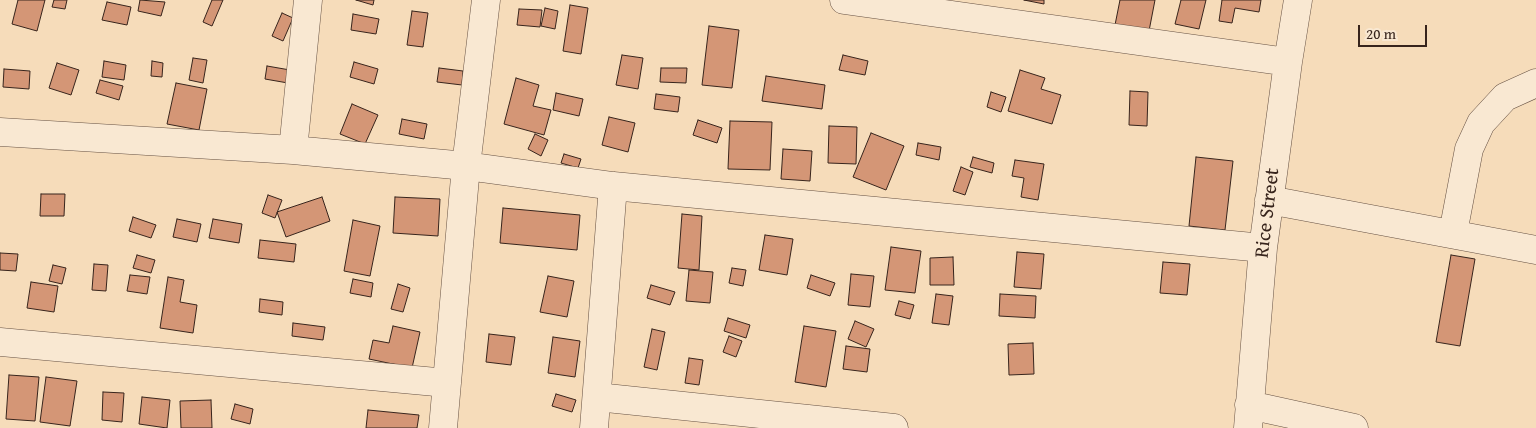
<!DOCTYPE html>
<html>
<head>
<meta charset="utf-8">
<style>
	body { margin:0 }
	#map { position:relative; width:1536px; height:428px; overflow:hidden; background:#f6dcba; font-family:"Gentium Book Plus",serif }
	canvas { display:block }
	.scale { position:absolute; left:1358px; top:25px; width:69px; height:22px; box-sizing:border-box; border:2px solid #37241c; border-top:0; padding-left:6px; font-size:15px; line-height:18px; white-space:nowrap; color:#37241c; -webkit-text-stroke:4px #f9e8d2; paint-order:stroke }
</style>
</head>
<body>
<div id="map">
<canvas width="1536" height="428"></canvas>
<div class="scale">20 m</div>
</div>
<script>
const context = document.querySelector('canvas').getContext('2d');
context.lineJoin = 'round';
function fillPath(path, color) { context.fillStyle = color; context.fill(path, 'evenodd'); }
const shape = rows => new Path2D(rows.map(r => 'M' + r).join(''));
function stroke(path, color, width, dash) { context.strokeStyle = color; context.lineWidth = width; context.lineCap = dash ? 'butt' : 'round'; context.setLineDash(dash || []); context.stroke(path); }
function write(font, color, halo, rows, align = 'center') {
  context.font = font + ' "Gentium Book Plus",serif'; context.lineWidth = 4.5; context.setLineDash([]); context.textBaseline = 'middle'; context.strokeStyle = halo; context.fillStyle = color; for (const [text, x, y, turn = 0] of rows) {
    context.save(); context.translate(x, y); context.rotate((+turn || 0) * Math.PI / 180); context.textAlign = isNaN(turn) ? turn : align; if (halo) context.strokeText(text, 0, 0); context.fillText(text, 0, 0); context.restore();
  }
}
const building = shape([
	[18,0,45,0,37,31,12,24,18,0],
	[54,0,67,0,65,9,52,7,54,0],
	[140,0,165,2,161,16,138,11,140,0],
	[212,0,223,0,212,26,203,22,212,0],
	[356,0,374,0,373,5,356,0],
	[1024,0,1044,0,1044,4,1024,0],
	[1120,0,1155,0,1149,31,1115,25,1120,0],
	[1181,0,1206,0,1199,29,1175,24,1181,0],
	[1222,0,1261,0,1259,12,1235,8,1232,23,1219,21,1222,0],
	[107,2,131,7,127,25,102,20,107,2],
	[570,5,588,8,581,54,563,51,570,5],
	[545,8,558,11,555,29,541,26,545,8],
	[519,9,542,10,540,27,517,25,519,9],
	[412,11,428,13,423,47,407,45,412,11],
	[282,13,293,18,283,41,272,36,282,13],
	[353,14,379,19,376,34,351,30,353,14],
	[709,26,739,30,732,88,702,85,709,26],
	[622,55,643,58,638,89,616,85,622,55],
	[843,55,868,61,865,75,839,70,843,55],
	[193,58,207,60,203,83,189,80,193,58],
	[104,61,126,65,124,80,102,77,104,61],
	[152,61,163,63,162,77,151,76,152,61],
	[354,62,378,69,374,84,350,77,354,62],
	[57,63,79,70,71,95,49,88,57,63],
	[267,66,290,70,288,83,265,79,267,66],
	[439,68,463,71,462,85,437,82,439,68],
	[661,68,687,68,686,83,660,82,661,68],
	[4,69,30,71,29,89,3,87,4,69],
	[1020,70,1045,78,1041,89,1061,95,1052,124,1008,111,1020,70],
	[766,76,825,85,822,109,762,101,766,76],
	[516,78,539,85,533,106,551,110,544,135,504,124,516,78],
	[100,80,123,86,119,100,96,93,100,80],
	[176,83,207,89,199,130,167,124,176,83],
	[1130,91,1148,92,1147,126,1129,125,1130,91],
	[991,92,1006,97,1001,112,987,107,991,92],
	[556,93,583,99,579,116,553,110,556,93],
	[656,94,680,97,678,112,654,109,656,94],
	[352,104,378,115,365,144,340,134,352,104],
	[609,117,635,123,628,152,602,145,609,117],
	[402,119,427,124,424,139,399,134,402,119],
	[698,120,722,128,717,143,693,135,698,120],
	[730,121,772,122,770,170,728,169,730,121],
	[829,126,857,127,856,164,828,163,829,126],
	[871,133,904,146,886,190,853,177,871,133],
	[535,134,548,140,541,156,528,149,535,134],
	[918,143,941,147,939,160,916,155,918,143],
	[783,149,812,151,810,181,781,179,783,149],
	[564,154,581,159,578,168,561,163,564,154],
	[973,157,994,163,992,173,970,167,973,157],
	[1196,157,1233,161,1225,230,1189,226,1196,157],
	[1015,160,1044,164,1038,200,1021,197,1024,178,1012,176,1015,160],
	[961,167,973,172,965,195,953,191,961,167],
	[41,194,65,194,64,216,40,216,41,194],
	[268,195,282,200,275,218,262,213,268,195],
	[322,197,330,221,286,237,277,212,322,197],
	[395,197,440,199,438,236,393,233,395,197],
	[503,208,580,215,577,250,500,243,503,208],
	[682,214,702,216,699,270,678,268,682,214],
	[133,217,156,225,151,238,129,231,133,217],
	[177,219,201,224,197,242,173,237,177,219],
	[213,219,242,224,239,243,209,238,213,219],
	[353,220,380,226,370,276,344,271,353,220],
	[765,235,793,239,787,275,759,270,765,235],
	[260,240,296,244,294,262,258,258,260,240],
	[891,247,921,251,915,293,885,290,891,247],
	[1017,252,1044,254,1041,289,1014,287,1017,252],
	[0,253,18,254,16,271,0,270,0,253],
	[137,255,155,260,151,273,133,268,137,255],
	[1451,255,1475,259,1460,346,1436,342,1451,255],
	[953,257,954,285,930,285,930,258,953,257],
	[1163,262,1190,264,1187,295,1160,293,1163,262],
	[94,264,108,265,106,291,92,290,94,264],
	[53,265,66,268,62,284,49,281,53,265],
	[732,268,746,270,743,286,729,283,732,268],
	[689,270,713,272,710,303,686,301,689,270],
	[851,274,874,276,870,307,848,305,851,274],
	[130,275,150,277,147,294,127,291,130,275],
	[811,275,835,283,830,296,807,288,811,275],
	[548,276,574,281,567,317,540,312,548,276],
	[168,277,184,280,180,302,197,305,193,333,160,328,168,277],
	[353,279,373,283,371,297,350,293,353,279],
	[31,282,58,286,54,312,27,308,31,282],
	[398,284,410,288,403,312,391,309,398,284],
	[651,285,675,292,670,305,647,298,651,285],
	[936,294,953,296,949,325,932,323,936,294],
	[1000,294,1036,296,1035,318,999,316,1000,294],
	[260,299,283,302,282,315,259,312,260,299],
	[899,301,914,305,910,319,895,315,899,301],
	[728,318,750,325,746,338,724,331,728,318],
	[855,321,874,329,866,347,848,339,855,321],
	[293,323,325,327,323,340,292,336,293,323],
	[393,326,420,332,412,368,369,359,373,340,389,343,393,326],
	[804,326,836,331,826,387,795,382,804,326],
	[652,329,665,332,657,370,644,367,652,329],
	[489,334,515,337,511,365,486,362,489,334],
	[729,336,742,341,736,357,723,352,729,336],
	[553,337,580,341,575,377,548,373,553,337],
	[1033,343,1034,374,1009,375,1008,344,1033,343],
	[846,346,870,349,867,372,843,369,846,346],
	[689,358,703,360,699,385,685,383,689,358],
	[9,375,39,377,35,421,6,419,9,375],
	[46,377,77,381,70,426,40,422,46,377],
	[103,392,124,393,122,422,102,420,103,392],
	[556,394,576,400,572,412,552,406,556,394],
	[142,397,170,400,167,428,139,424,142,397],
	[211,400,212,428,181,428,180,401,211,400],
	[235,404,253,409,250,424,231,419,235,404],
	[368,410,419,415,417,428,366,428,368,410]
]);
const minor = shape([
	[844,0,1288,62],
	[0,132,293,150,466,166,613,186,1263,248],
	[293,150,308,0],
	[1269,200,1536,250],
	[1453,233,1469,149,1481,123,1505,97,1536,83],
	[0,342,447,383],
	[597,397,894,428],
	[1249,405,1354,428],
	[443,428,466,166,486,0],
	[594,428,613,186],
	[1248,428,1263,248,1288,62,1298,0]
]);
const streetNames = [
	["Rice Street",1268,213,-83]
];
fillPath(building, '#d49676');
stroke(building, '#37241c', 1);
stroke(minor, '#675244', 29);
stroke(minor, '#f9e8d2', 28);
write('20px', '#37241c', '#f9e8d2', streetNames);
</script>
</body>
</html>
